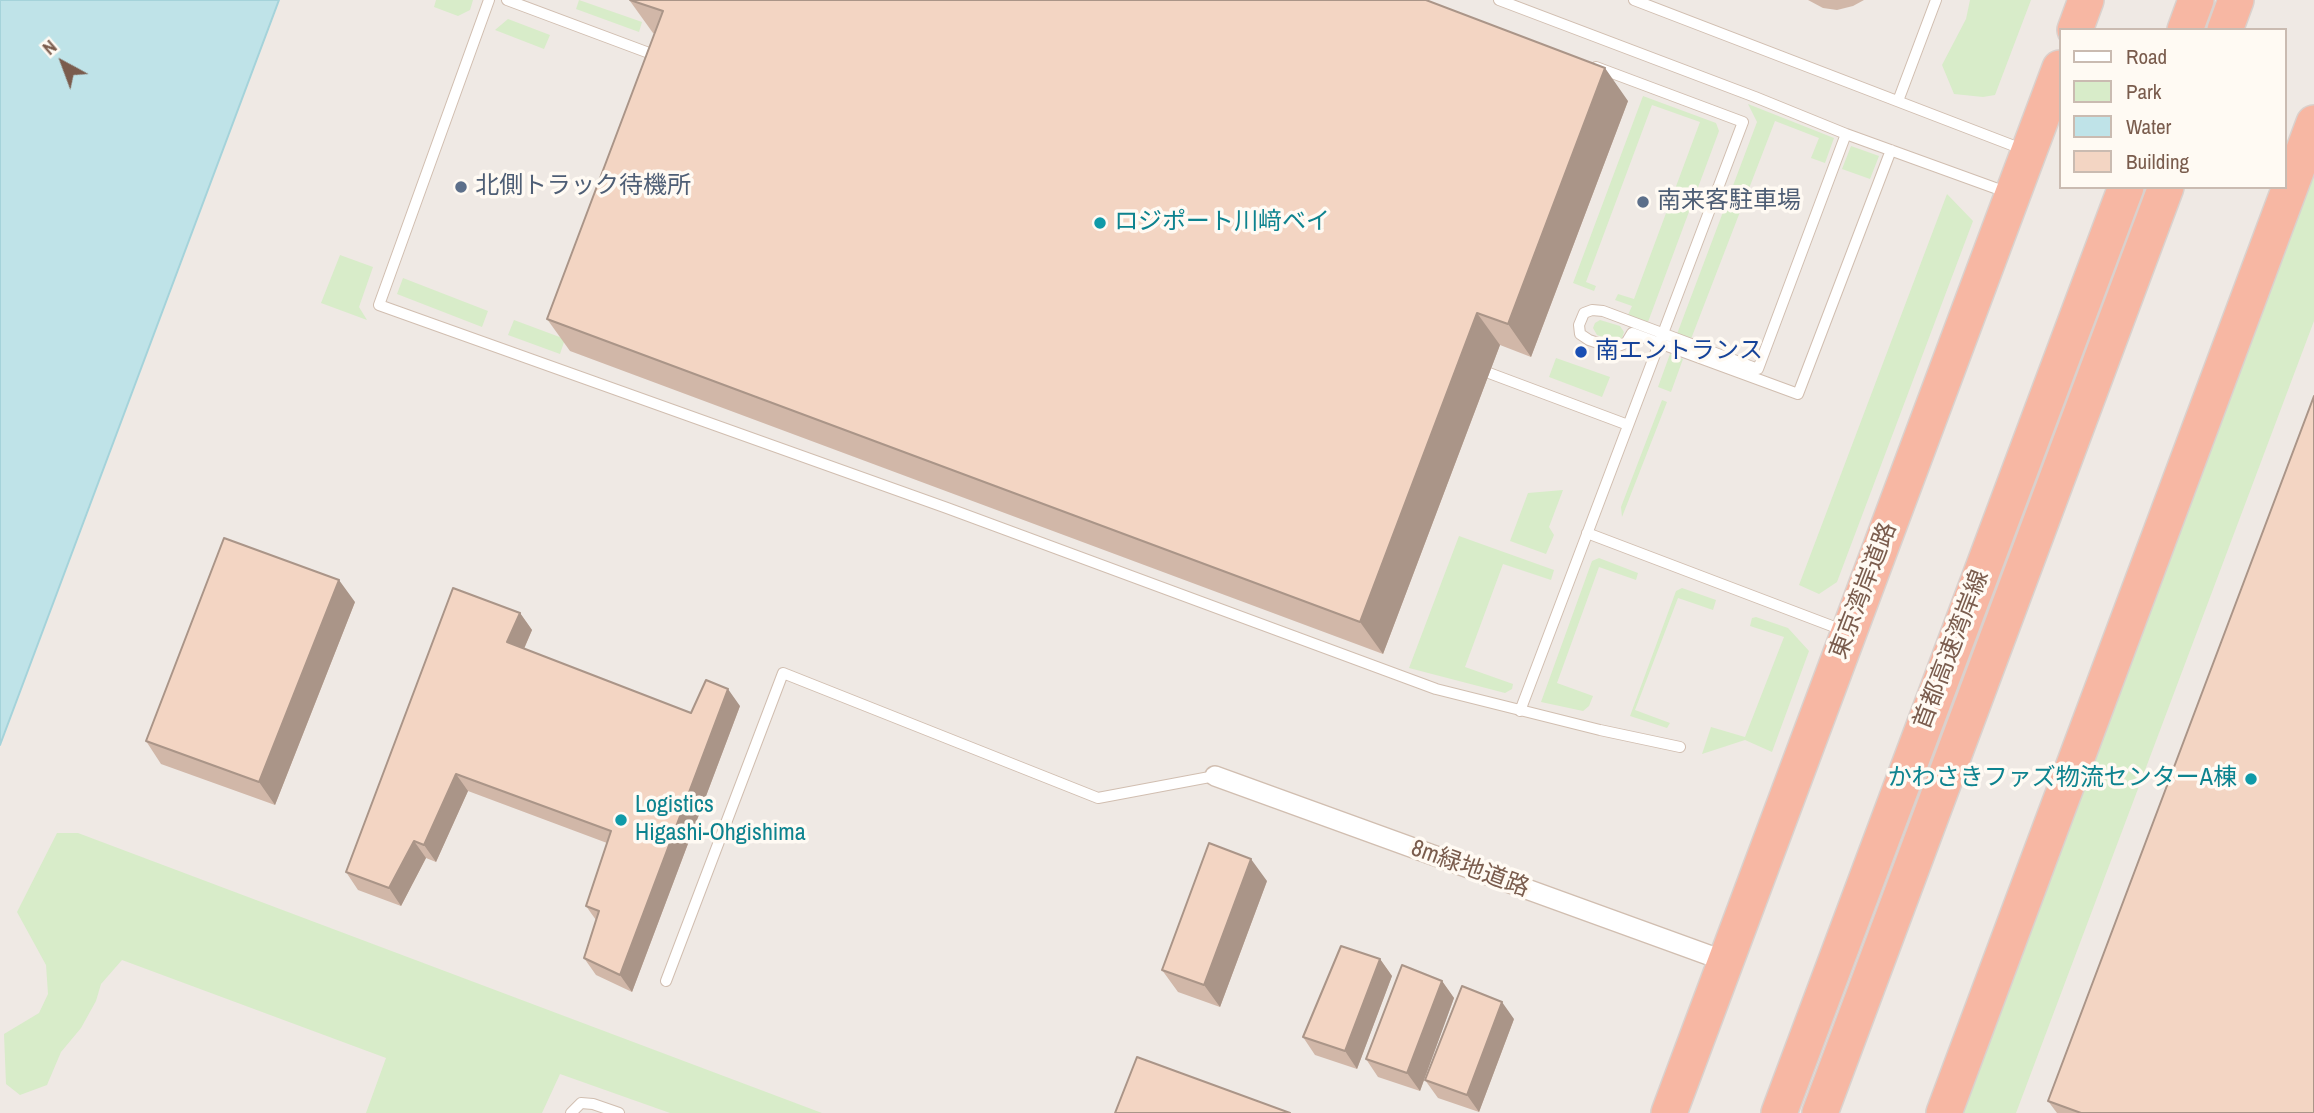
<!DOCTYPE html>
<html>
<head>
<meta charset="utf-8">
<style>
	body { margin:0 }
	#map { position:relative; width:2314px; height:1113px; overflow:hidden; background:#fdf6ec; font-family:"Archivo Narrow",sans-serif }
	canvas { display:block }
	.legend { position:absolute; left:2059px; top:28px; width:228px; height:161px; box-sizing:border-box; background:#fffaf3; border:2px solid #cabbb1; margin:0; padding:9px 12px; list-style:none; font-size:21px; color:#7a5c4d }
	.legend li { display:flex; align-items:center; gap:14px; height:35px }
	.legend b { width:35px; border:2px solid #cabbb1 }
	.north { position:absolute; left:28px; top:28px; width:70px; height:70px; -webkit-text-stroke:5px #fffaf3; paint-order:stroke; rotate:319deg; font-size:19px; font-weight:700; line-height:28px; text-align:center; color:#7a5c4d }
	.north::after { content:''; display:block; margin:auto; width:24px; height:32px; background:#7a5c4d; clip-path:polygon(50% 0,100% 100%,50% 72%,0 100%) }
</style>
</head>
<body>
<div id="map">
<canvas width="2314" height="1113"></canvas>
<ul class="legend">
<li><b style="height:9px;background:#fff"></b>Road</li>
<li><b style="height:19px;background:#d8ecc9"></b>Park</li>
<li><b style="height:19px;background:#bfe3e8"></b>Water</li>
<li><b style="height:19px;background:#f3d5c3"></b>Building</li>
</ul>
<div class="north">N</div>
</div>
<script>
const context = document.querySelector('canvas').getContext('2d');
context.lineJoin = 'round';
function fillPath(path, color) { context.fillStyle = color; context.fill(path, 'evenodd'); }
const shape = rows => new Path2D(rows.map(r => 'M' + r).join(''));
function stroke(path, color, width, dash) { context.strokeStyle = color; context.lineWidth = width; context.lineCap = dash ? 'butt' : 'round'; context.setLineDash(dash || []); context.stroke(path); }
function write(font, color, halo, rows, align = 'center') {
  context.font = font + ' "Archivo Narrow","Noto Sans JP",sans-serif'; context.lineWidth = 7; context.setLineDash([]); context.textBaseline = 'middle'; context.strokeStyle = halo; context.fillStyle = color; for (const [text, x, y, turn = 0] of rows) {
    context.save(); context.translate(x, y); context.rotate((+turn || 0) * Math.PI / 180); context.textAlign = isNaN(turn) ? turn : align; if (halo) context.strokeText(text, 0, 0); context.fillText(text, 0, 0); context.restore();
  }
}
const industrial = shape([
	[279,0,2314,0,2314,1113,0,1113,0,745],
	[2060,30,2284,30,2284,187,2060,187]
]);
const green = shape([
	[436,0,473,0,470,10,458,16,434,7],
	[579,0,642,22,639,32,576,9],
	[1970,0,2031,0,1995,95,1983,97,1954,94,1942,65,1966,19],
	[508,19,550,35,544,49,495,30],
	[1643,96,1716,123,1719,131,1648,322,1628,315,1632,306,1615,300,1618,294,1634,299,1700,122,1652,105,1586,282,1596,286,1594,291,1573,283],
	[1748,104,1834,138,1825,163,1811,158,1819,138,1775,121,1691,339,1677,334,1757,122],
	[1851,146,1879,156,1870,179,1842,169],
	[2314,173,2314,321,2016,1113,1962,1113],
	[1947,194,1973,221,1837,582,1819,594,1799,585],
	[340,255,373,267,359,307,367,320,321,303],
	[403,278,488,311,482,327,397,294],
	[514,320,565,339,560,354,508,335],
	[1600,320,1620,326,1624,332,1622,338,1617,342,1597,335,1593,328,1595,323],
	[1670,354,1683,359,1671,392,1658,387],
	[1556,358,1610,377,1602,397,1549,377],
	[1662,400,1667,402,1622,517,1621,507],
	[1563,490,1549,527,1554,535,1546,554,1510,541,1528,493],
	[1459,536,1554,570,1551,580,1503,564,1465,667,1513,684,1512,689,1505,693,1409,668],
	[1599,558,1638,573,1636,580,1599,567,1557,683,1593,696,1589,706,1583,711,1541,702,1592,561],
	[1682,588,1716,600,1713,610,1678,598,1635,710,1670,723,1667,728,1630,716,1676,591],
	[1756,617,1788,628,1809,651,1772,752,1745,740,1702,754,1711,727,1745,737,1784,637,1750,626,1752,618],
	[57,833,78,833,822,1113,670,1113,560,1074,542,1113,366,1113,386,1058,122,960,101,984,96,1001,81,1028,61,1052,47,1085,20,1095,6,1084,4,1034,39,1013,48,994,46,965,17,912]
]);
const water = shape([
	[0,0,279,0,0,745,0,0]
]);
const lane = shape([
	[489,0,379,305,947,508,1436,689,1600,730,1680,747],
	[507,0,657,56],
	[1499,0,1755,97,1846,134,2006,192],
	[1634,0,2022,149],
	[1898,101,1936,0],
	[1846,134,1758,369,1603,311,1592,310,1584,313,1579,325,1580,334,1589,340,1613,348,1626,343,1632,333,1798,394,1891,150],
	[1489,373,1628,425],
	[1587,533,1845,631],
	[1520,711,1743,122,1596,67],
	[666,981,783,673,1098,798,1215,776],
	[571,1113,581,1103,593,1104,619,1113]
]);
const street = shape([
	[1215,776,1725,961]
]);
const highway = shape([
	[2075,30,2086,0],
	[2185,30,2196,0],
	[2225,30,2236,0],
	[1669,1113,2060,68],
	[1779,1113,2126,187],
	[1820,1113,2166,187],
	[1944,1113,2314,123]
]);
const wall = shape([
	[1808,0,1864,0,1853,6,1837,10,1823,8],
	[630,1,1628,101,1531,357,1500,345,1383,654,570,351,547,319,655,34,653,33],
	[355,602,275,805,161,764,146,741],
	[520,613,532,630,524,649,691,713,740,706,632,992,596,975,584,958,596,920,586,906,607,843,468,791,436,862,426,858,401,906,358,890,346,872],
	[1267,881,1220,1007,1178,992,1162,970],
	[1380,959,1392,976,1357,1069,1315,1055,1303,1037],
	[1442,981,1454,998,1420,1091,1378,1077,1366,1059],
	[1514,1019,1479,1112,1438,1098,1425,1080],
	[2048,1101,2314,1113,2057,1113]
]);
const shadedWall = shape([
	[1605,68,1628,101,1531,357,1508,324],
	[1477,313,1500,345,1383,654,1360,622],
	[339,580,355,602,275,805,259,782],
	[520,613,532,630,519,660,507,642],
	[728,689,740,706,632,992,620,975],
	[456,774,468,791,436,862,424,845],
	[414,841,426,858,401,906,389,888],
	[1251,859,1267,881,1220,1007,1204,985],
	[1380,959,1392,976,1357,1069,1345,1051],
	[1442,981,1454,998,1420,1091,1407,1073],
	[1502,1002,1514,1019,1479,1112,1467,1095]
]);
const building = shape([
	[630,0,1426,0,1605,68,1508,324,1477,313,1360,622,547,319,663,11,630,0],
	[2314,396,2314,1113,2081,1113,2048,1101,2314,396],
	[224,538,339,580,259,782,146,741,224,538],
	[453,588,520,613,507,642,691,713,706,680,728,689,620,975,584,958,599,911,586,906,611,831,456,774,424,845,414,841,389,888,346,872,453,588],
	[1209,843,1251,859,1204,985,1162,970,1209,843],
	[1341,946,1380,959,1345,1051,1303,1037,1341,946],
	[1402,965,1442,981,1407,1073,1366,1059,1402,965],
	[1462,986,1502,1002,1467,1095,1425,1080,1462,986],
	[1137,1057,1290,1113,1115,1113,1137,1057]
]);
const markers = [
	[461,187,7,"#5c6f8a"],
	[1643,202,7,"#5c6f8a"],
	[1100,223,7,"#0f9aa8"],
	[1581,352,7,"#1a4fb4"],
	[2251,779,7,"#0f9aa8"],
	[621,820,7,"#0f9aa8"]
];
const serviceNames = [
	["北側トラック待機所",475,187],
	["南来客駐車場",1657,202]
];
const cultureNames = [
	["ロジポート川﨑ベイ",1114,223],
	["かわさきファズ物流センターA棟",2237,779,"right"],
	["Logistics",635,806],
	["Higashi-Ohgishima",635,834]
];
const transitNames = [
	["南エントランス",1595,352]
];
const streetNames = [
	["東京湾岸道路",1864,591,-69],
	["首都高速湾岸線",1952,650,-69],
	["8m緑地道路",1470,869,20]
];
fillPath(industrial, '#efe9e4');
fillPath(green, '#d8ecc9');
fillPath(water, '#bfe3e8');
stroke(water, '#a5d3da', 2);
stroke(lane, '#d1beb0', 12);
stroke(street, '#d1beb0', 22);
stroke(highway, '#dad1cd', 38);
stroke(lane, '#fff', 10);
stroke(street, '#fff', 19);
stroke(highway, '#f7b7a3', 35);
fillPath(wall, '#d1b7a8');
fillPath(shadedWall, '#aa9588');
fillPath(building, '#f3d5c3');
stroke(building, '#aa9588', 2);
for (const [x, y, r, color] of markers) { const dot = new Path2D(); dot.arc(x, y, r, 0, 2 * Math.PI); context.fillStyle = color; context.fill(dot); stroke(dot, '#fffaf3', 2.5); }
write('24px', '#4e5e75', '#fffaf3', serviceNames, 'left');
write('24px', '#0d838f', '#fffaf3', cultureNames, 'left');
write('24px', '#164399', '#fffaf3', transitNames, 'left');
write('24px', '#7a5c4d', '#fffaf3', streetNames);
</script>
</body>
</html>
